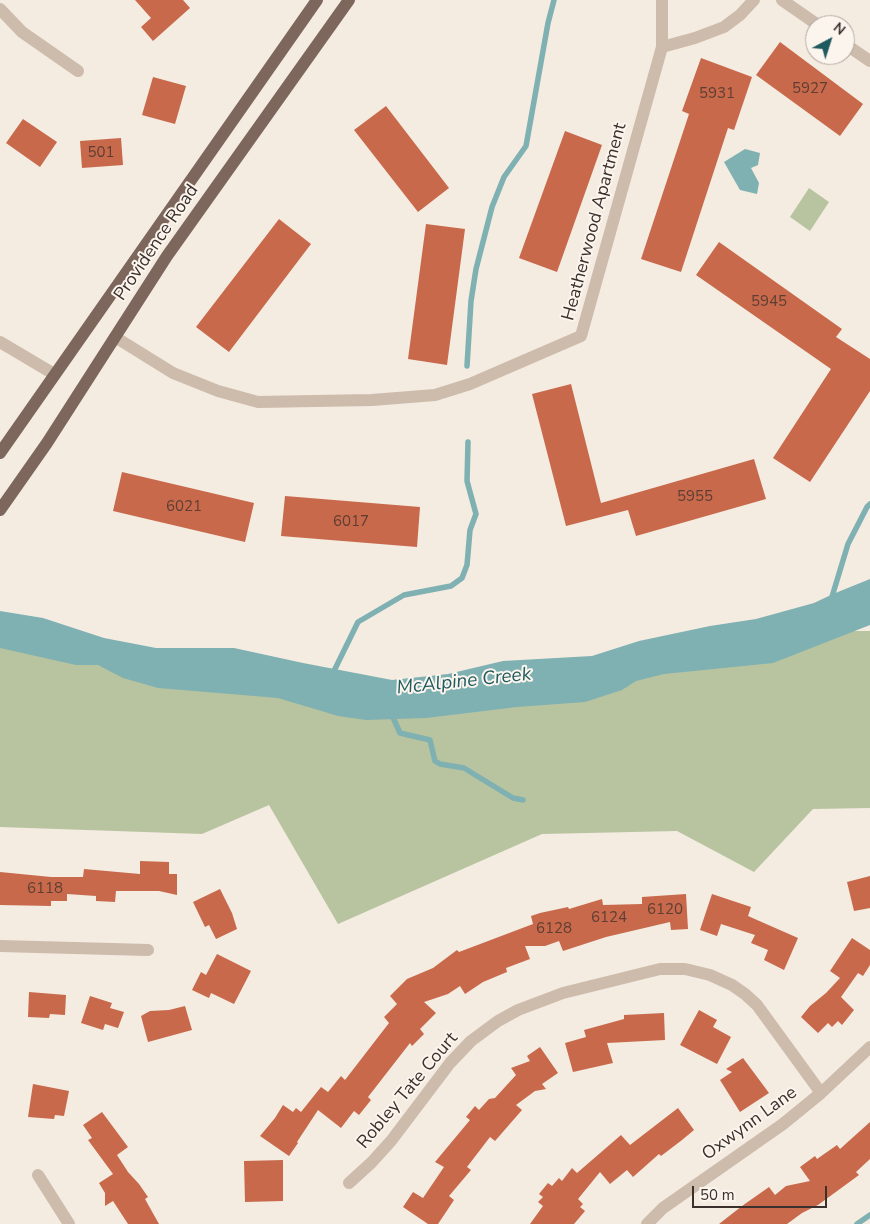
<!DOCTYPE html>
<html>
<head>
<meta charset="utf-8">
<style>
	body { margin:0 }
	#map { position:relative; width:870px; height:1224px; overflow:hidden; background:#f4ebe1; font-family:"Nunito Sans",sans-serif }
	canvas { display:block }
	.north { position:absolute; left:805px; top:15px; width:50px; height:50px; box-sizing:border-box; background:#fbf5ee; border:1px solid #aea6a0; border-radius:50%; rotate:40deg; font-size:14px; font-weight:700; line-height:20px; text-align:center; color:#3b302b }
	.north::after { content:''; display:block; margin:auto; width:18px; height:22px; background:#1f5a5e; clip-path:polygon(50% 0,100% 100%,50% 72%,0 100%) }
	.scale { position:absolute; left:692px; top:1186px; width:135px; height:22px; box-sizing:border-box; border:2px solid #3b302b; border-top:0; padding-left:6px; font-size:15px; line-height:18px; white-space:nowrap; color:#3b302b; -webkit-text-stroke:4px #fbf5ee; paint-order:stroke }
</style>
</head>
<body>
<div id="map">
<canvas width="870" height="1224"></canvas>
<div class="north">N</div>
<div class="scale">50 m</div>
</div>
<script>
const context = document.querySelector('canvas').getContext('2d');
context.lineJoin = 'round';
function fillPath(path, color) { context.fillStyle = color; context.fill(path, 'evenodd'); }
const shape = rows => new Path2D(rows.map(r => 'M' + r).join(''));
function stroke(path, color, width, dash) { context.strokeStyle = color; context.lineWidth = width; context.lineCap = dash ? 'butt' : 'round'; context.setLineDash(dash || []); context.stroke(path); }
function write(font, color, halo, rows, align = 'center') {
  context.font = font + ' "Nunito Sans",sans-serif'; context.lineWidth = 4; context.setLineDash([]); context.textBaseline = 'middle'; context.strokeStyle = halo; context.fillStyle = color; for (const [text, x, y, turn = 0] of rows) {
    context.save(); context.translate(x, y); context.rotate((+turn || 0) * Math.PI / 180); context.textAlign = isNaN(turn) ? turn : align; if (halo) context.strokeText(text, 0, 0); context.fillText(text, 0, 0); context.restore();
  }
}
const green = shape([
	[809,188,829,202,810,231,790,217],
	[784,631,870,631,870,808,813,809,754,872,677,831,542,834,338,924,269,805,202,834,0,827,0,633,384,706]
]);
const water = shape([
	[745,149,760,153,758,165,751,168,759,183,757,194,740,190,724,162],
	[870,579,870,625,773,663,664,674,636,681,622,690,585,702,517,707,426,718,366,720,338,716,278,698,158,688,123,678,98,665,76,665,0,648,0,611,43,618,104,638,156,648,234,648,303,663,392,680,448,674,503,661,592,656,639,641,710,626,756,619,814,603,833,594]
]);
const stream = shape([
	[467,366,471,301,476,269,492,207,504,177,526,146,548,23,554,0],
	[831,600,848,544,867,507,870,504],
	[332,675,358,622,404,595,451,586,462,578,467,565,470,530,476,514,467,481,468,442],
	[391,713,400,733,430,740,435,761,440,764,464,768,513,798,523,800],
	[857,1224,870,1215]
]);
const building = shape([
	[135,0,183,0,190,8,153,41,141,27,151,18],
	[780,42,863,104,840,136,756,75],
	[701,58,752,77,734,130,728,128,681,272,641,259,689,114,682,111],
	[153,77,186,86,175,124,142,115],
	[386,106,449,188,418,212,354,130],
	[23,119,57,142,40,167,6,143],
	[565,131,602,145,557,272,519,258],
	[121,138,123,165,82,168,80,141],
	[279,219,311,244,229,352,196,327],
	[426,224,465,229,447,365,408,359],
	[719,242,842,329,836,337,870,359,870,391,810,482,773,458,831,369,696,275],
	[571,384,601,503,754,459,766,499,636,536,628,510,566,526,532,394],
	[122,472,254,503,245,542,113,511],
	[285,496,420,507,417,547,281,536],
	[140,861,169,862,169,874,177,874,177,895,159,891,116,891,115,902,96,901,96,896,67,894,67,901,51,901,51,906,0,905,0,872,51,877,83,877,84,869,140,874],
	[870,876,870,908,854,911,847,882],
	[220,889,232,913,237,929,216,939,209,925,205,927,193,902],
	[686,894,688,929,671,930,670,922,606,937,563,951,559,941,545,946,525,946,530,959,506,968,507,972,483,982,465,994,460,986,448,994,424,1002,436,1013,420,1029,424,1034,412,1046,410,1043,368,1097,371,1100,359,1115,354,1111,341,1128,318,1110,297,1142,298,1143,289,1156,260,1136,275,1118,283,1105,293,1112,296,1108,301,1112,321,1087,328,1092,341,1076,345,1080,389,1023,384,1017,397,1004,390,996,407,979,433,968,457,950,459,952,533,924,531,916,540,913,568,907,569,909,602,899,603,905,642,904,642,897],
	[712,894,751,907,748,916,798,938,784,970,764,960,768,950,751,943,755,935,721,924,717,936,700,930],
	[852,938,870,950,870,965,863,976,858,973,841,997,854,1010,842,1025,838,1021,832,1027,828,1023,818,1033,801,1017,810,1006,826,993,840,978,830,971],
	[217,954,251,971,234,1004,211,993,209,998,192,990,201,972,206,975],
	[29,992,66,995,65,1015,50,1014,49,1018,28,1017],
	[90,996,112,1003,110,1008,124,1012,118,1028,105,1024,103,1030,81,1023],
	[185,1006,192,1030,148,1042,141,1016,150,1011,169,1010],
	[699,1010,717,1020,713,1027,731,1037,717,1064,680,1045],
	[664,1013,665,1040,607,1043,613,1063,573,1072,565,1043,586,1037,584,1030,624,1019,624,1015],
	[540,1047,558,1073,542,1084,546,1089,535,1091,516,1105,522,1110,495,1141,490,1137,467,1167,471,1170,449,1196,454,1200,438,1224,428,1224,403,1207,413,1192,423,1198,444,1167,435,1162,470,1120,466,1117,475,1106,479,1110,489,1099,495,1098,516,1075,511,1068,530,1061,527,1056],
	[743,1058,769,1093,740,1112,720,1080,732,1072,726,1069],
	[33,1084,69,1091,64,1116,55,1115,54,1119,28,1117],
	[678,1108,694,1130,682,1140,661,1156,659,1154,633,1177,627,1170,610,1184,600,1172,578,1199,583,1204,580,1207,585,1211,574,1224,530,1224,543,1206,538,1202,543,1197,539,1194,548,1183,552,1186,559,1178,562,1181,572,1168,577,1173,621,1135,630,1145],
	[102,1112,128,1147,117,1155,128,1172,139,1184,148,1197,145,1199,159,1224,128,1224,113,1201,105,1206,105,1193,99,1183,113,1174,88,1140,92,1138,83,1125],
	[870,1122,870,1159,856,1172,859,1175,818,1205,802,1213,787,1224,719,1224,742,1206,769,1187,775,1195,786,1186,810,1181,800,1167,815,1156,817,1159,837,1145,840,1149],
	[283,1160,283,1201,245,1202,244,1161]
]);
const minor = shape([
	[782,0,818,25],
	[0,9,22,32,78,71],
	[845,44,870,61],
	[662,47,695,38,724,27,740,15,754,0],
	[115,337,173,373,218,391,258,402,372,400,435,395,470,384,581,336,662,47,662,0],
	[0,342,54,374],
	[0,946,148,950],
	[38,1175,69,1224],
	[349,1183,371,1163,391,1141,450,1063,471,1041,498,1021,518,1010,563,993,660,969,685,969,710,975,732,985,745,994,757,1005,821,1093],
	[647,1224,663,1208,783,1124,821,1093,870,1047]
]);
const major = shape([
	[0,453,317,0],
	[0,510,47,443,167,256,349,0]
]);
const numberNames = [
	["5927",810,89],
	["5931",717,94],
	["501",101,153],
	["5945",769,302],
	["5955",695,497],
	["6021",184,507],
	["6017",351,522],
	["6118",45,889],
	["6120",665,910],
	["6124",609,918],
	["6128",554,929]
];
const streetNames = [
	["Heatherwood Apartment",595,222,-75],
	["Providence Road",157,243,-56],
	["Robley Tate Court",408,1091,-50],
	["Oxwynn Lane",750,1124,-36]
];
const waterNames = [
	["McAlpine Creek",464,682,-6]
];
fillPath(green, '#b8c4a0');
fillPath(water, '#7fb0b2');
stroke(stream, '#7fb0b2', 5.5);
fillPath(building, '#c8694b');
stroke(minor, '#cdbbac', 12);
stroke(major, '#7d675c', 12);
write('15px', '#5e3e33', null, numberNames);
write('18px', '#3b302b', '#fbf5ee', streetNames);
write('italic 19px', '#1f5a5e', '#fbf5ee', waterNames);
</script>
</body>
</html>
